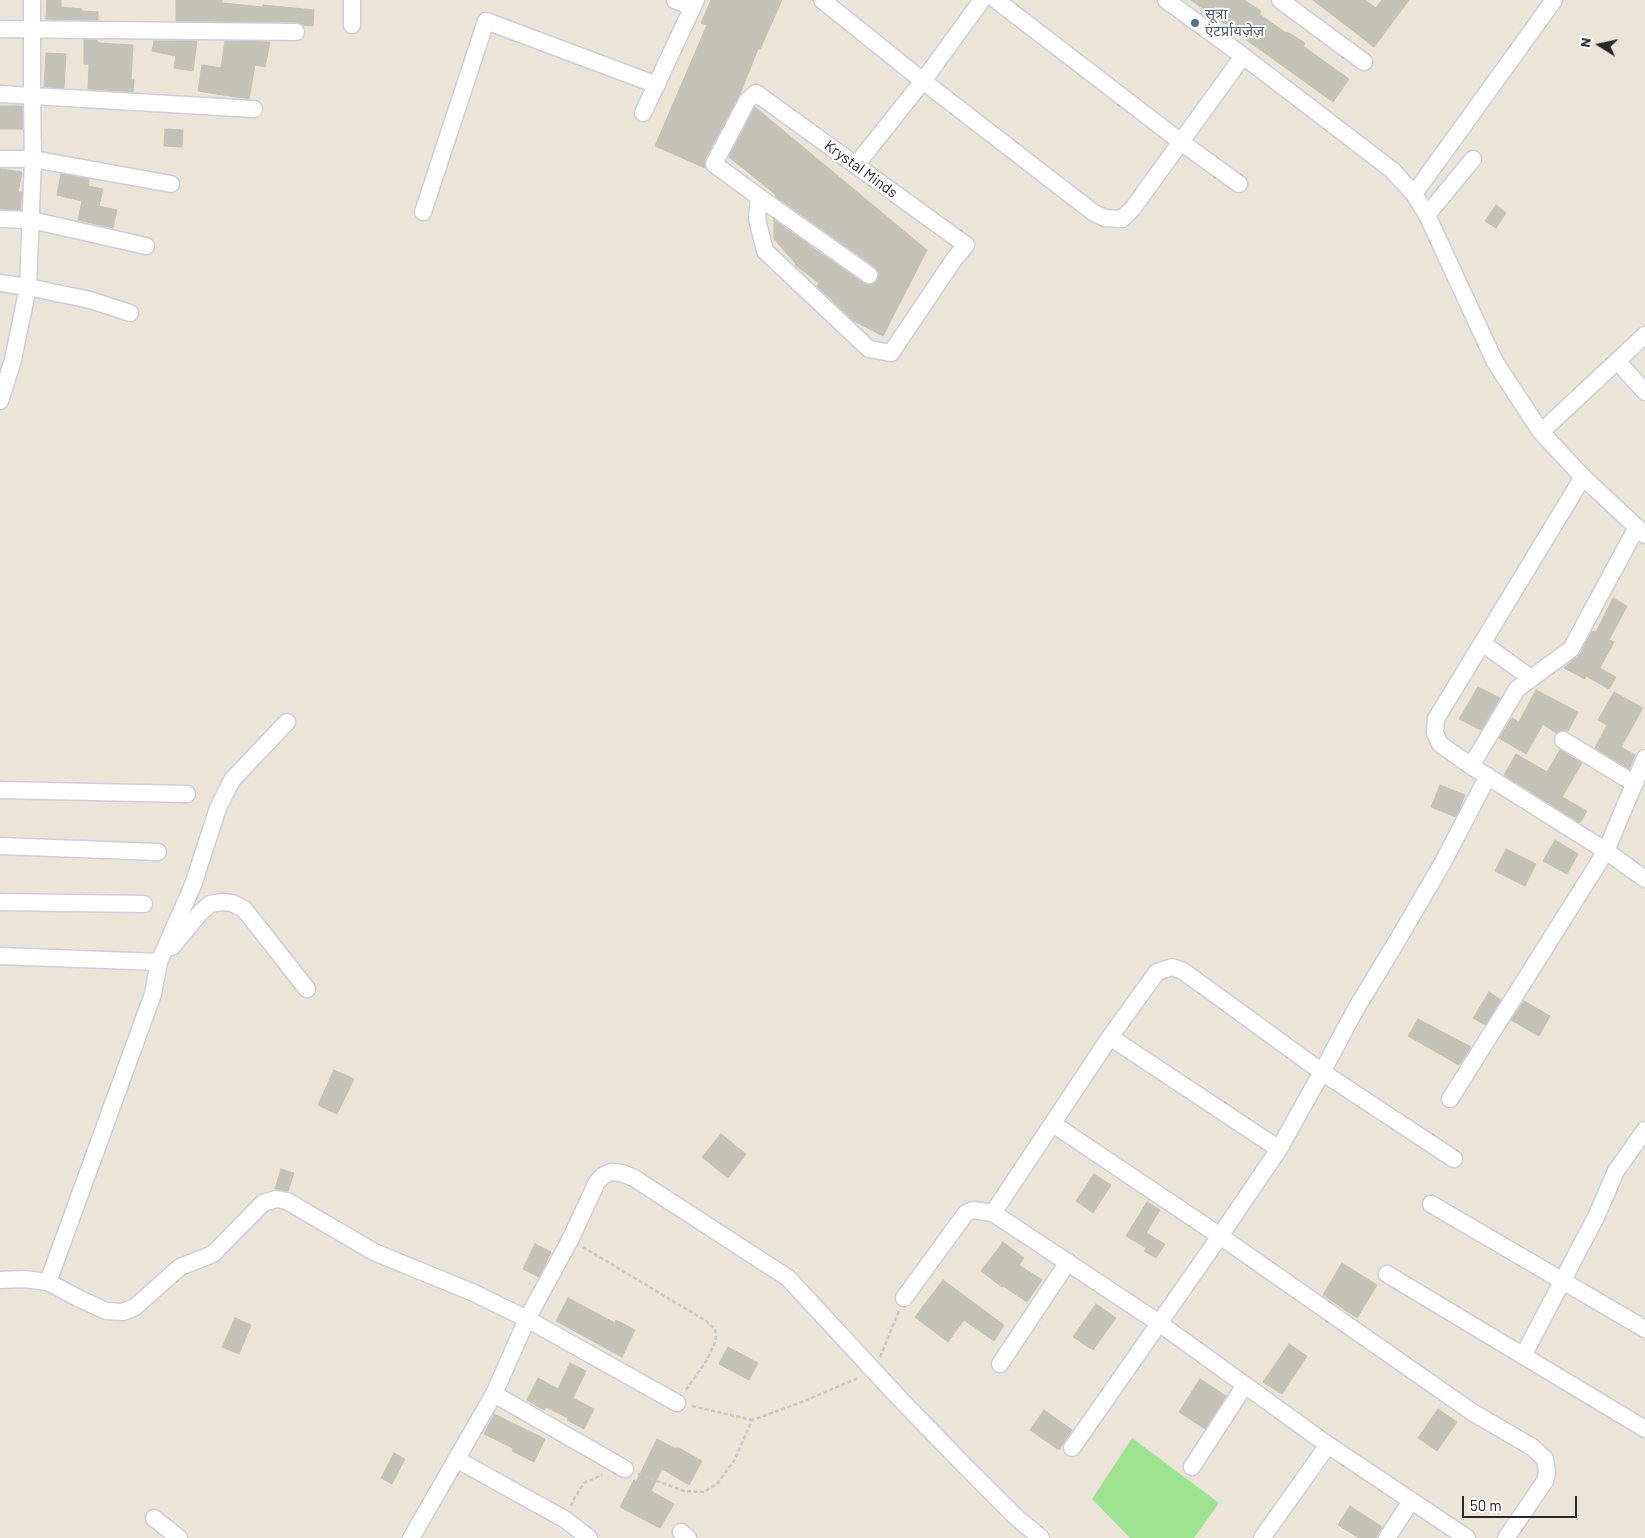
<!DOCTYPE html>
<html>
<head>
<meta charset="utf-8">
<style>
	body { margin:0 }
	#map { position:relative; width:1645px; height:1538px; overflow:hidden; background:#eae5d7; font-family:Barlow,sans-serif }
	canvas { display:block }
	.north { position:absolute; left:1575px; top:20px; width:50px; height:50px; -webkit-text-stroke:4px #fff; paint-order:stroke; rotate:280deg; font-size:14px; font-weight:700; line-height:20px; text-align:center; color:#272727 }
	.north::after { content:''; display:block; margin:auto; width:18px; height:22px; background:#272727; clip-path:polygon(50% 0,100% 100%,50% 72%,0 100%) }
	.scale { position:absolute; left:1462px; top:1496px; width:115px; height:22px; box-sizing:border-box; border:2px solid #272727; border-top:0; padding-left:6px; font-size:15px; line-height:18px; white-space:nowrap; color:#272727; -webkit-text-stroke:4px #fff; paint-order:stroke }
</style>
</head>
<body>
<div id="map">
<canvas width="1645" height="1538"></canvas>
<div class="north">N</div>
<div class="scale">50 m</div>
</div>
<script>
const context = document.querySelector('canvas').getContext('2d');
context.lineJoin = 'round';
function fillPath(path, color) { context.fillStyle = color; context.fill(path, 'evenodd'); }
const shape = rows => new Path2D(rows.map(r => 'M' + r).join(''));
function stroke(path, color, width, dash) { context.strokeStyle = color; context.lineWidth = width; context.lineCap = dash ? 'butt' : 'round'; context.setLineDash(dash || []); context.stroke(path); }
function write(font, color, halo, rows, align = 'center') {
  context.font = font + ' Barlow,"Noto Sans Devanagari",sans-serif'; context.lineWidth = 4; context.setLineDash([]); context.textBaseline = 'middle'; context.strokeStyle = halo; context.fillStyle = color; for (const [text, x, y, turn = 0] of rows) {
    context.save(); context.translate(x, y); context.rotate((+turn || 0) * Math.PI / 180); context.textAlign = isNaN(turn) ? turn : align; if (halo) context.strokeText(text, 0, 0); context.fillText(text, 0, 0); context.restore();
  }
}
const green = shape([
	[1132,1438,1219,1503,1194,1538,1130,1538,1092,1499]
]);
const building = shape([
	[47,0,61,0,61,7,82,9,81,11,98,12,98,20,46,19,47,0],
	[176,0,222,0,222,3,263,7,263,5,314,10,313,26,303,25,296,22,176,21,176,0],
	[711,0,782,0,760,49,758,49,740,94,705,159,705,168,655,146,707,25,701,23,711,0],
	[1191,0,1244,0,1261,11,1259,14,1286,33,1287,32,1305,43,1303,46,1349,79,1333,102,1191,0],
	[1313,0,1365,0,1376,8,1382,0,1409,0,1374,47,1313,0],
	[84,40,97,40,99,43,133,45,131,80,134,80,133,92,88,89,89,64,84,64,84,40],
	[154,41,197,41,193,71,174,68,176,56,152,51,154,41],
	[225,41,270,42,265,67,255,65,249,99,198,91,202,65,221,68,225,41],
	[46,53,66,54,64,88,44,87,46,53],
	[0,106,22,106,23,129,0,129,0,106],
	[755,107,927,250,883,336,854,321,817,286,819,283,795,265,796,264,774,239,774,220,863,283,868,285,873,284,877,280,878,271,875,267,775,196,775,194,729,157,755,107],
	[165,129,183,130,182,147,164,146,165,129],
	[0,169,22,172,18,192,22,192,20,210,0,209,0,169],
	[61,174,89,179,88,186,103,189,99,206,117,210,113,228,78,220,82,201,57,195,61,174],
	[1496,205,1506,213,1496,228,1485,221,1496,205],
	[1613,598,1627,606,1609,640,1614,642,1600,668,1616,677,1609,689,1586,676,1585,679,1564,668,1580,654,1592,631,1596,632,1613,598],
	[1478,687,1500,698,1481,730,1459,719,1478,687],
	[1536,690,1578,712,1568,731,1563,730,1556,733,1543,724,1526,754,1499,738,1512,718,1519,722,1536,690],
	[1614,692,1643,708,1621,747,1635,755,1629,769,1595,748,1607,725,1598,720,1614,692],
	[1560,750,1582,763,1562,797,1587,811,1580,823,1504,775,1516,754,1547,772,1560,750],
	[1440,785,1465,795,1456,817,1431,807,1440,785],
	[1555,840,1578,854,1567,874,1543,861,1555,840],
	[1506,849,1536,864,1525,886,1495,871,1506,849],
	[1489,992,1501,1000,1485,1025,1473,1018,1489,992],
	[1524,1001,1550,1016,1539,1036,1511,1020,1524,1001],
	[1418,1019,1471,1047,1459,1065,1408,1036,1418,1019],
	[334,1070,354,1079,337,1114,318,1105,334,1070],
	[721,1134,746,1154,728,1178,702,1157,721,1134],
	[281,1169,294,1173,288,1191,275,1189,281,1169],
	[1094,1174,1111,1185,1093,1213,1076,1201,1094,1174],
	[1147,1202,1160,1210,1146,1233,1165,1244,1156,1258,1144,1251,1146,1248,1126,1236,1147,1202],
	[1003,1242,1024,1258,1019,1265,1042,1280,1027,1302,1003,1286,1002,1287,981,1271,1003,1242],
	[535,1244,551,1252,539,1277,523,1269,535,1244],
	[1342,1263,1377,1285,1357,1318,1323,1295,1342,1263],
	[943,1280,1004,1325,994,1341,964,1320,948,1342,915,1317,943,1280],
	[568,1298,615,1323,616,1320,635,1330,622,1357,556,1321,568,1298],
	[1096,1304,1116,1318,1093,1350,1073,1337,1096,1304],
	[235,1318,251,1325,239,1354,222,1347,235,1318],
	[1289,1344,1307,1356,1282,1394,1263,1382,1289,1344],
	[728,1347,758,1363,749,1380,719,1364,728,1347],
	[570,1363,586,1371,573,1398,594,1409,584,1429,567,1420,568,1418,546,1407,544,1410,527,1400,538,1378,558,1389,570,1363],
	[1200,1379,1226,1396,1205,1429,1179,1412,1200,1379],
	[1438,1409,1457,1422,1437,1451,1418,1438,1438,1409],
	[1044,1410,1072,1430,1059,1450,1030,1430,1044,1410],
	[494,1414,545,1439,534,1462,512,1451,513,1448,484,1434,494,1414],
	[657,1439,676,1449,677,1447,702,1461,689,1485,662,1469,651,1491,674,1504,660,1528,620,1507,634,1480,636,1482,657,1439],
	[394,1453,405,1459,392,1484,381,1478,394,1453],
	[1350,1506,1382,1527,1376,1538,1359,1538,1338,1525,1350,1506]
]);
const path = shape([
	[583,1247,706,1321,715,1329,716,1340,707,1360,685,1391],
	[880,1357,899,1311],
	[692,1406,752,1420],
	[638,1474,684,1491,703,1492,717,1484,734,1461,752,1420,802,1402,858,1378],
	[571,1506,575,1497,584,1483,602,1475]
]);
const minor = shape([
	[675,0,693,7],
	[822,0,923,81,1094,213,1105,218,1122,219,1133,208,1243,56],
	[996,0,1181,142,1239,184],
	[1166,0,1243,56,1392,170,1414,194,1427,215,1495,362,1541,432,1583,477,1645,535],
	[1280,0,1364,62],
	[352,25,352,0],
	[0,29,296,32],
	[756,93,966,245,955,258,891,353,869,349,765,251,757,219,759,197,714,164,747,101,756,93],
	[0,94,254,109],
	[643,113,696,0],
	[0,159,33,159,171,184],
	[856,165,923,81,982,0],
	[1414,194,1554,0],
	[759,197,869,275],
	[423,212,486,21,657,85],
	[1427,215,1473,159],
	[0,219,31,220,146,246],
	[0,283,28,287,90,300,130,313],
	[1617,361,1645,392],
	[0,401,13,360,28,287,33,159,32,95,32,0],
	[1541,432,1645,335],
	[1583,477,1436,719,1435,733,1440,744,1471,766,1606,851,1645,879],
	[1482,643,1531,678],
	[1563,740,1635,784],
	[1471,766,1517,689,1571,649,1637,527],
	[0,790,187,794],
	[0,846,158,852],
	[0,902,144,904],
	[172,947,200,913,210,904,222,902,232,903,244,909,307,989],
	[0,956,159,962],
	[1110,1037,1279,1149],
	[1450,1099,1606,851,1645,758],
	[1053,1124,1220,1236,1472,1412,1532,1447,1545,1459,1547,1472,1545,1481,1506,1538],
	[1431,1204,1645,1329],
	[993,1213,1110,1037,1157,972,1172,967,1183,971,1322,1072,1454,1159],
	[1387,1274,1645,1429],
	[0,1280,24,1279,48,1282,78,1298,106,1311,123,1312,135,1307,180,1267,213,1254,263,1203,276,1199,287,1201,374,1252,474,1293,527,1319,677,1403],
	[48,1282,153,994,159,962,193,885,218,808,232,780,287,722],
	[904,1298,966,1213,973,1210,993,1213,1159,1323,1328,1445,1467,1538],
	[1523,1356,1596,1217,1616,1171,1645,1130],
	[1000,1364,1068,1262],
	[494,1394,625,1469],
	[1072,1448,1220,1236,1279,1149,1322,1072,1357,1007,1400,936,1442,864,1488,776],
	[456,1459,566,1520,589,1538],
	[1192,1467,1245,1385],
	[154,1518,179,1538],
	[681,1532,688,1538],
	[411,1538,494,1394,527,1319,570,1240,597,1182,604,1175,611,1172,622,1173,634,1178,788,1278,900,1399,963,1464,1017,1518,1041,1538],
	[1262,1538,1328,1445],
	[1387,1538,1411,1501]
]);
const markers = [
	[1195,23,5,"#5c6f8a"]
];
const serviceNames = [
	["सूत्रा",1205,14],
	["एंटर्प्रायज़ेज़",1205,31]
];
const streetNames = [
	["Krystal Minds",861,169,36]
];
fillPath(green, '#9ee490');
fillPath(building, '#c5c2b7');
stroke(building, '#c5c1b1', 1);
stroke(minor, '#cccde1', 19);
stroke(path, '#c7c7c7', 2.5, [4, 2.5]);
stroke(minor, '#fff', 16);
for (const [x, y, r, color] of markers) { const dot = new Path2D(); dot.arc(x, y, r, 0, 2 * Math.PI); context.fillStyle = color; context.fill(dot); stroke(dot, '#fff', 2); }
write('15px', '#4e5e75', '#fff', serviceNames, 'left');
write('15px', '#272727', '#fff', streetNames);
</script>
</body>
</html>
